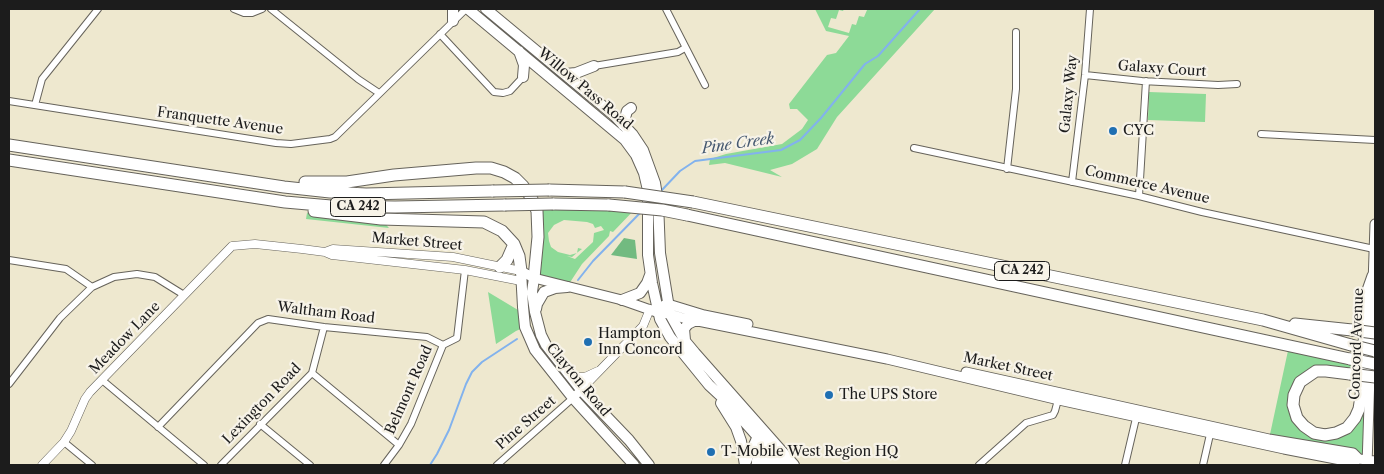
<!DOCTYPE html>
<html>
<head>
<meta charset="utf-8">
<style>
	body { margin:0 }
	#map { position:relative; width:1384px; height:474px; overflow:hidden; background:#eee8cf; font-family:"Libre Caslon Text",serif }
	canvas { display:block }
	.frame { position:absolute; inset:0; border:10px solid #1c1c1c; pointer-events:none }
</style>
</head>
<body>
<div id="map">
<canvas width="1384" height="474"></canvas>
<div class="frame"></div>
</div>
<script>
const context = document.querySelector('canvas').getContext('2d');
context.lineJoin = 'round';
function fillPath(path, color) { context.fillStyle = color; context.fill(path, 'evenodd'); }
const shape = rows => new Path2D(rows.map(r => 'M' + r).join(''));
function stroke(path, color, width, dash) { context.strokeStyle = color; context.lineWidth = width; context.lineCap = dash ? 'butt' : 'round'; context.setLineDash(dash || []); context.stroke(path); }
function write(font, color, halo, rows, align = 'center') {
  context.font = font + ' "Libre Caslon Text",serif'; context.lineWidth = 4.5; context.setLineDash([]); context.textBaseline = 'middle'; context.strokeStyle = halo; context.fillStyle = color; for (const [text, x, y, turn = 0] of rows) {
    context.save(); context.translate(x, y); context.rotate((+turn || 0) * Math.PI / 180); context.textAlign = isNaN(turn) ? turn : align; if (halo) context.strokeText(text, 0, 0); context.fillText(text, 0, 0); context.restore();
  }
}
const green = shape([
	[815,9,844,9,843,11,839,10,836,19,831,18,828,27,849,33,852,24,856,25,859,16,864,17,867,10,865,9,935,9,837,117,817,149,792,164,770,170,782,177,725,163,709,165,710,159,726,154,782,144,802,129,808,120,797,109,790,109,789,104,827,55,836,53,849,36,826,31],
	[1149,92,1206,94,1205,122,1148,120],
	[534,204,637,207,613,232,610,231,609,236,582,264,567,287,534,278],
	[564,220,587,222,593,224,595,228,601,226,604,230,594,233,593,242,575,259,567,256,572,257,578,252,582,249,578,248,577,253,570,255,558,252,551,247,549,241,548,233,554,225],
	[307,213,321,217,381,219,389,228,306,219],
	[488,292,523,313,525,327,516,331,496,344],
	[1289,346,1362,362,1370,376,1367,455,1269,439],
	[1327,371,1362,375,1355,418,1325,435,1297,418,1300,382]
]);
const forest = shape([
	[624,238,635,240,637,259,611,255]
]);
const stream = shape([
	[661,191,680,171,695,161,781,150,800,140,821,118,865,64,878,56,920,9],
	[578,280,593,261,641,212],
	[430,465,437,454,449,430,466,384,472,372,482,362,517,339]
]);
const minor = shape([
	[234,9,244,13,252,13,262,9],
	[271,9,358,79,379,93],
	[666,9,705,85],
	[440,34,494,92,503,93,510,91,523,77],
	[594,66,678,52,685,48],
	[1085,75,1142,81,1218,85,1237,84],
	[9,101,276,143,291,144,330,139,335,137,466,9],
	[35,105,42,79,98,9],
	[1261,134,1375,140],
	[914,148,1139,196,1202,212,1374,249],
	[1007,169,1016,89,1016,32],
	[1072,182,1085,75,1090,9],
	[1139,196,1146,81],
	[9,260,66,269,92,287],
	[312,373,399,445],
	[102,380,204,465],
	[9,384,60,318,92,287,114,277,137,274,155,277,184,295],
	[260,424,310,465],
	[158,427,258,323,268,319,324,327,427,337,443,345],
	[64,442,92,465],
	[221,465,312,373,324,327],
	[384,465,399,445,411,424,443,345,457,338,465,270],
	[497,465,573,398],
	[979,465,1026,423,1053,415,1055,411,1059,396],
	[1125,465,1137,414],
	[1203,465,1211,430]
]);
const tertiary = shape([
	[325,252,333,249,453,257,521,271],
	[568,374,576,377,585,377,598,371],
	[573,398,643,326,650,309],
	[42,465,64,442,71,431,85,399,90,392,232,246,255,244,302,249,325,252,332,255,465,270,521,281]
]);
const secondary = shape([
	[521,271,534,278,622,300,659,313,670,314,683,318,887,359,1059,400,1284,449,1351,462,1359,459,1375,461],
	[664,305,668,304,704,315,748,324],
	[966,372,1269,439,1353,453,1359,459],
	[745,465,757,437,761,432],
	[756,465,763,436],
	[1367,465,1375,224]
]);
const primary = shape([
	[453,9,453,21],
	[468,9,625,140,636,155,644,173,648,190,648,255,652,283,660,319,670,337,709,385,723,398,783,465],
	[486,9,615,116,633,135,643,150,655,183,658,202,660,253,670,314,685,341,695,353,794,465],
	[519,51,524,65,523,77],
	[566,74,576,73,594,66],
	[623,125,627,111,631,108],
	[521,271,523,307,525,327,535,350,573,398,634,465],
	[534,278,532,292,535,312,541,335,546,345,582,391,629,440,649,465],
	[622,300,640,293,647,283,650,275],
	[536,309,537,304,544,292,555,288,567,287],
	[685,340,684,329,688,324,694,321,702,321],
	[721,403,736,427,741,441,745,465],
	[757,461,766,459,780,462]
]);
const motorway = shape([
	[9,145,284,187,330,192,366,194,493,191],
	[9,160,285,202,331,206,395,207,505,205],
	[305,182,347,182,394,175,476,168,491,168,504,172,515,178,523,186,531,197,537,211,538,237,534,278],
	[549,190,625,192],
	[693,202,1263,320,1351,345],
	[553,204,609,205],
	[314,211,381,219,484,222,502,231,514,244,519,256,521,271],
	[687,215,1350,359],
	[500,267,507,260,514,244],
	[1295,324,1352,330],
	[1350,374,1326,371,1316,371,1300,382,1294,395,1293,405,1297,418,1304,426,1314,433,1325,435,1336,433,1347,428,1355,418,1359,409,1361,396,1367,293,1373,276]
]);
const motorwayBridge = shape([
	[493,191,549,190],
	[625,192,693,202],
	[505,205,553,204],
	[609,205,662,210,687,215],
	[1352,330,1375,333],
	[1351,345,1375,351],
	[1350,359,1375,364],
	[1350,374,1375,377]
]);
const markers = [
	[1113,131,5,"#1f6fb2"],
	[588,342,5,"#1f6fb2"],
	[829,395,5,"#1f6fb2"],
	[711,452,5,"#1f6fb2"]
];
const shields = [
	[358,207,55],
	[1022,271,55]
];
const shieldNames = [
	["CA 242",358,207],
	["CA 242",1022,271]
];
const streetNames = [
	["Galaxy Court",1162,69,4],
	["Willow Pass Road",585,89,40],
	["Galaxy Way",1069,94,-84],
	["Franquette Avenue",220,121,8],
	["Commerce Avenue",1147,185,13],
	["Market Street",417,242,5],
	["Waltham Road",326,313,7],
	["Meadow Lane",125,338,-46],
	["Concord Avenue",1357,344,-88],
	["Market Street",1008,367,12],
	["Clayton Road",578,380,50],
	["Belmont Road",409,390,-66],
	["Lexington Road",262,404,-46],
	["Pine Street",526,423,-41]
];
const poiNames = [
	["CYC",1123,131],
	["Hampton",598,334],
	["Inn Concord",598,350],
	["The UPS Store",839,395],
	["T-Mobile West Region HQ",721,452]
];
const waterNames = [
	["Pine Creek",738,144,-8]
];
fillPath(green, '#8dda97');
fillPath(forest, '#72ba80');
stroke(stream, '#82b2ed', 2);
stroke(minor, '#66635b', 8);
stroke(tertiary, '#66635b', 9);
stroke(secondary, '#66635b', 11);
stroke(primary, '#66635b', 12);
stroke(motorway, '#66635b', 13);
stroke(minor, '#fff', 6);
stroke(tertiary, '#fff', 8);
stroke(secondary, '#fff', 9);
stroke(primary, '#fff', 10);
stroke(motorway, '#fff', 11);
stroke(motorwayBridge, '#66635b', 13, []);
stroke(motorwayBridge, '#fff', 11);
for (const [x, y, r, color] of markers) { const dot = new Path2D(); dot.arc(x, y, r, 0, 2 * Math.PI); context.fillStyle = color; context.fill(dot); stroke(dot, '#f7f3e8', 2); }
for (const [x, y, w] of shields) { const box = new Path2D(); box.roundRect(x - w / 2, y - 9.5, w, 19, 4); context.fillStyle = '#f7f3e8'; context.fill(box); stroke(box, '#1c1c1c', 1); }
write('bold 12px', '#1c1c1c', null, shieldNames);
write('14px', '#1c1c1c', '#f7f3e8', streetNames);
write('14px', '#1c1c1c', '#f7f3e8', poiNames, 'left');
write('italic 15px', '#455870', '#f7f3e8', waterNames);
</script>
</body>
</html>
